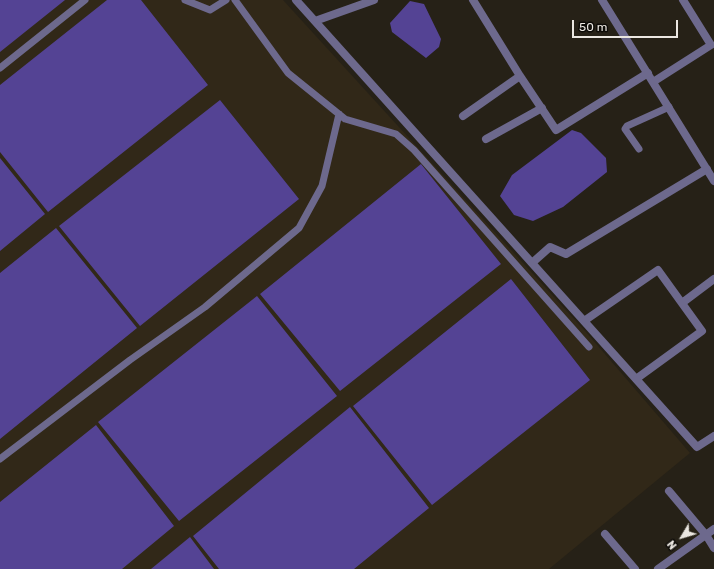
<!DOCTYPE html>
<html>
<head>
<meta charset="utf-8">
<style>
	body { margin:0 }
	#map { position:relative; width:714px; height:569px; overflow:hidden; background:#262117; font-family:Rubik,sans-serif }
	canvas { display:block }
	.north { position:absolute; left:662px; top:517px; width:40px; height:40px; -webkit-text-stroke:3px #0d0b07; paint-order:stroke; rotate:232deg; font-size:11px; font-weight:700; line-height:16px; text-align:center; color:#ebe7e1 }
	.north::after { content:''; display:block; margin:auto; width:14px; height:18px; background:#ebe7e1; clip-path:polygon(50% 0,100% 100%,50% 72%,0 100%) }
	.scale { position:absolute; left:572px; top:20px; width:106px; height:18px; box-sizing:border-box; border:2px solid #ebe7e1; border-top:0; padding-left:5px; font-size:12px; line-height:14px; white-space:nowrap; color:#ebe7e1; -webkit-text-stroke:3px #0d0b07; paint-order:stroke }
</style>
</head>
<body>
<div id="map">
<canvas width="714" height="569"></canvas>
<div class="north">N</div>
<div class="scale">50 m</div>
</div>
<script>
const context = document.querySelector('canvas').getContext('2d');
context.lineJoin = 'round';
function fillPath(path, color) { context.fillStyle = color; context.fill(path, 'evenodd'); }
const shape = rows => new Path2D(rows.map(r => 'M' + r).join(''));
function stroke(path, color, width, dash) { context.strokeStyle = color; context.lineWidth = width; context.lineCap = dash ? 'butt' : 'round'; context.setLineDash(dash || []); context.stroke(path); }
const built = shape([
	[0,0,283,0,586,332,690,453,549,569,0,569]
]);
const water = shape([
	[0,0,65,0,0,52],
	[107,0,141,0,208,85,48,212,0,152,0,85],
	[410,1,424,4,441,39,439,47,426,58,392,32,390,23],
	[220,100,299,199,140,326,59,226],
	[572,130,581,133,606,158,607,172,563,207,533,221,514,215,500,196,512,175],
	[0,158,45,214,0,251],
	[421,164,501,264,340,391,260,294],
	[56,228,137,328,0,439,0,273],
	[511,279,590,380,432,505,353,406],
	[257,296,337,396,179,521,98,422],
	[350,407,429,508,354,569,219,569,193,536],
	[96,425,174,526,122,569,0,569,0,502],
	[190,537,214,569,151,569]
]);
const lane = shape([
	[185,0,210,10,226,0],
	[235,0,288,73,345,119,396,134,414,150,589,347],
	[0,68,85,0],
	[639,149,625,129,627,126,669,107],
	[0,459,130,360,205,307,299,228,322,186,339,114]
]);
const street = shape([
	[296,0,697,447,714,436],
	[473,0,520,76,556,130,648,73],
	[602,0,714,181],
	[315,21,374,0],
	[653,82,711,45,683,0],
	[463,116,520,76],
	[486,139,542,108],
	[532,263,550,247,566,254,707,169],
	[682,303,714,279],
	[584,321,658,270,702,331,636,379],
	[669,491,706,535,714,548],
	[605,534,635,569],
	[658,569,714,529]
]);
fillPath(built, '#312818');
fillPath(water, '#544394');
stroke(lane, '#6d698d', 7);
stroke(street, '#6d698d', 8);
</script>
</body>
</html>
